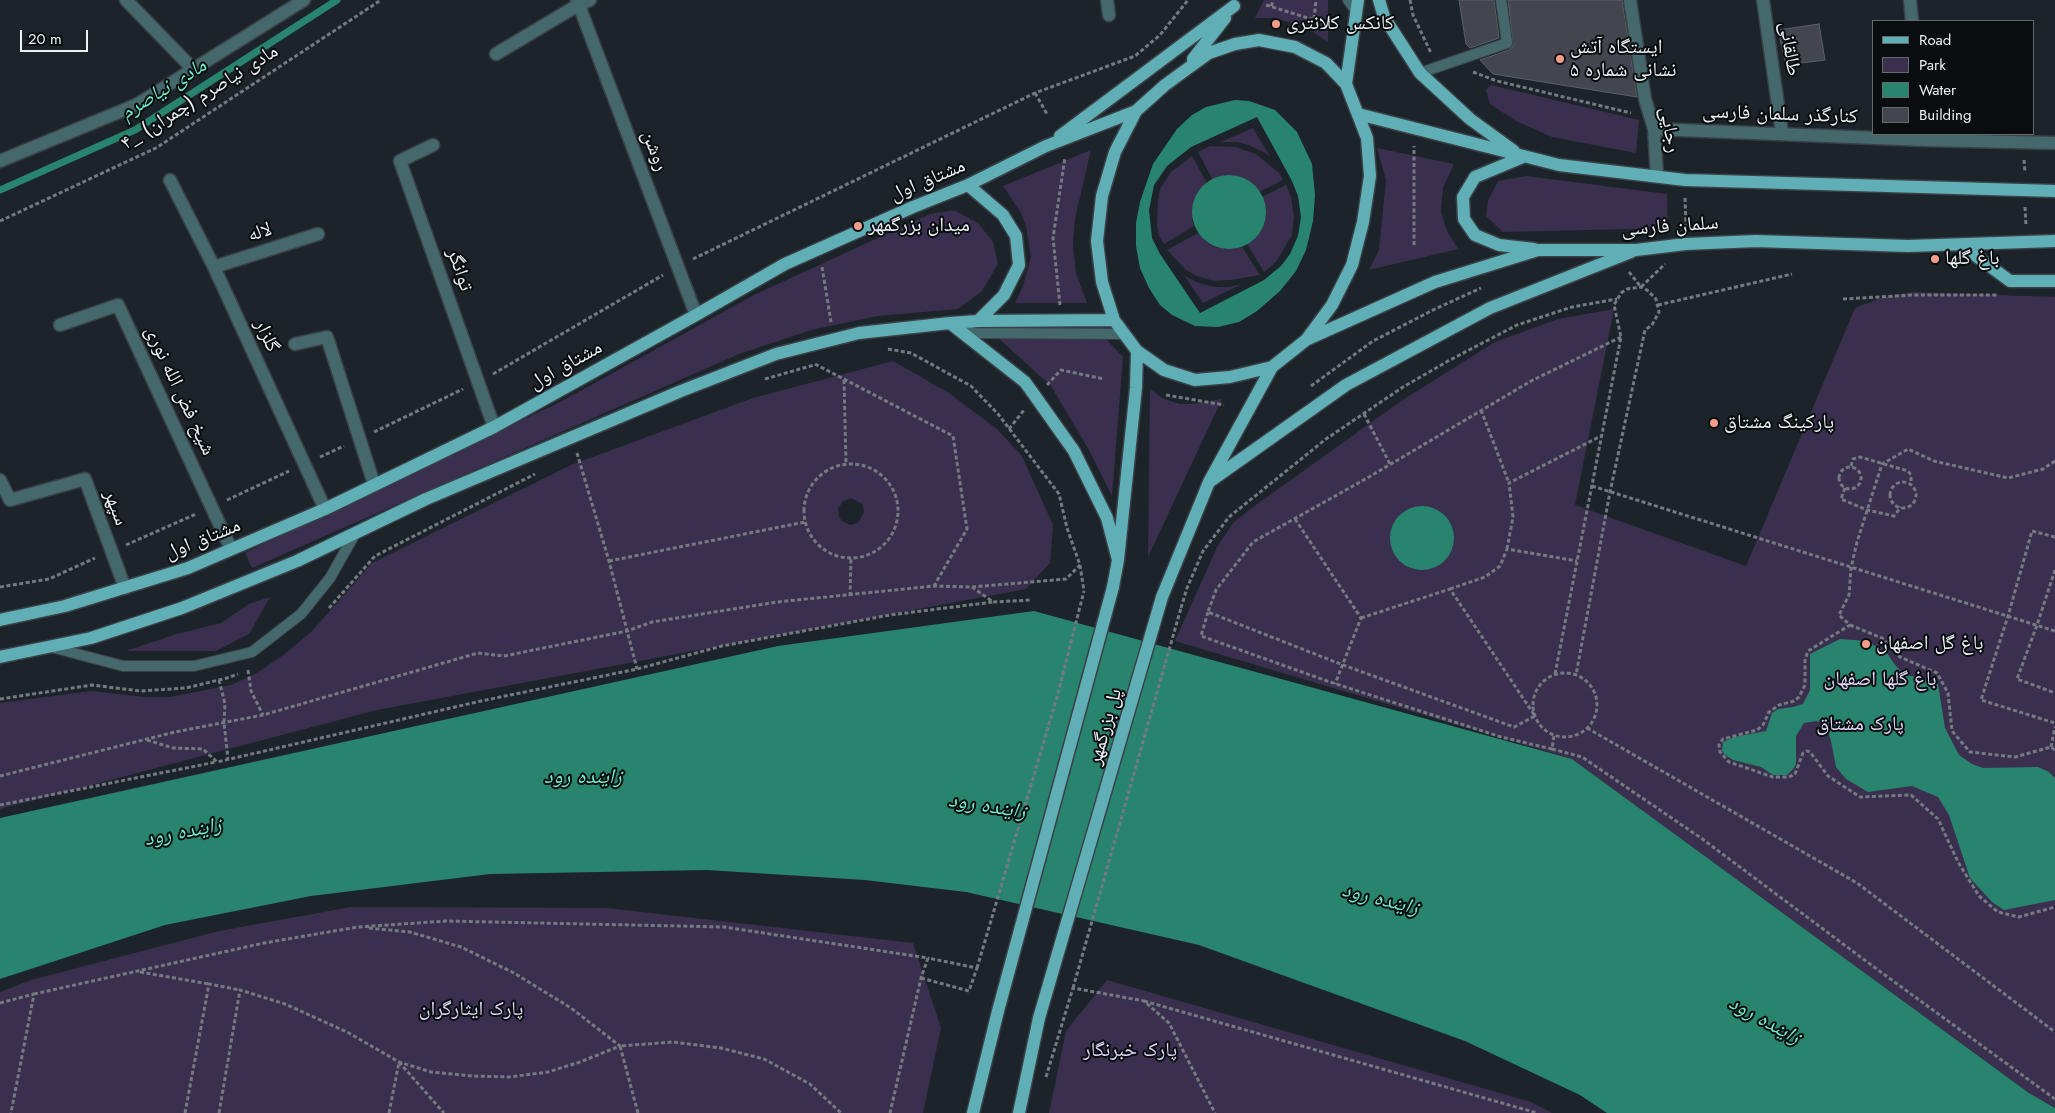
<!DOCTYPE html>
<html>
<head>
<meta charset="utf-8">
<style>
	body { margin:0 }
	#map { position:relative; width:2055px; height:1113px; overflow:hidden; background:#1c242a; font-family:Jost,sans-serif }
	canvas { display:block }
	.legend { position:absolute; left:1872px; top:20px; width:162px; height:115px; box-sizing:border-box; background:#090d0f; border:1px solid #64696b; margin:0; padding:6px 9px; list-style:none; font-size:15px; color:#edf2f6 }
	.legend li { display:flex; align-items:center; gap:10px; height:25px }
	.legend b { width:25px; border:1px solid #64696b }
	.scale { position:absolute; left:20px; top:30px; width:68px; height:22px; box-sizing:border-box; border:2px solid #edf2f6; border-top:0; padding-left:6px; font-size:15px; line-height:18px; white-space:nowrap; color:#edf2f6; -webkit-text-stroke:4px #090d0f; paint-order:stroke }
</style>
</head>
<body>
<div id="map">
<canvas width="2055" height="1113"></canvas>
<ul class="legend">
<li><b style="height:6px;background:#60aeb6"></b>Road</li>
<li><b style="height:14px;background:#3a2f4f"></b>Park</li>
<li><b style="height:14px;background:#29846e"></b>Water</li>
<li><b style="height:14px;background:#43464f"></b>Building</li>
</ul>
<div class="scale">20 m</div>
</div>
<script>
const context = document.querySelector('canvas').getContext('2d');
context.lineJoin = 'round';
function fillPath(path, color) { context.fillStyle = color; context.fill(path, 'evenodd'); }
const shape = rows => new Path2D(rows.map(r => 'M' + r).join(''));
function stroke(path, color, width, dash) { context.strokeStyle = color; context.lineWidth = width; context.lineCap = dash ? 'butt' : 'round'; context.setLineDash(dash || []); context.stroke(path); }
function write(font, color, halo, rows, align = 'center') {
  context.font = font + ' Jost,"Noto Naskh Arabic",sans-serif'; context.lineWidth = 4; context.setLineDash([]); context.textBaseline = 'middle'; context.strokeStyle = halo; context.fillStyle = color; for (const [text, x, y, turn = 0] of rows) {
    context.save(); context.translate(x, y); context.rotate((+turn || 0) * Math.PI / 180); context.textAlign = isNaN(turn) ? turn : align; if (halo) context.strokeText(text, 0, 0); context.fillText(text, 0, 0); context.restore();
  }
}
const green = shape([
	[1264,0,1328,0,1328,42,1305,27,1275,18,1255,18],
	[1491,85,1639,120,1636,153,1552,137,1516,121,1490,104,1486,90],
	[1253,128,1271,158,1266,153,1248,145,1237,142,1221,142],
	[1210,146,1235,147,1256,154,1279,173,1283,180,1259,192,1254,185,1239,177,1230,175,1212,179,1198,152],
	[1377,148,1454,164,1443,188,1441,212,1447,231,1458,249,1369,270,1379,250,1386,180],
	[1091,150,1075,218,1073,245,1076,273,1087,303,1015,303,1023,286,1031,257,1026,226,1021,213,1003,186],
	[1192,156,1207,183,1204,185,1192,221,1194,226,1164,244,1159,236,1157,225,1158,199,1160,189,1171,172],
	[1526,176,1667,194,1668,228,1503,232,1486,216,1488,201,1498,181],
	[1286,185,1291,197,1294,217,1292,235,1276,262,1264,272,1247,244,1254,239,1263,200,1262,197],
	[954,210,978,223,993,242,998,264,982,291,958,309,878,316,811,330,739,354,252,568,245,553,560,402,754,295,930,214],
	[1198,233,1209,244,1218,248,1238,248,1242,247,1260,275,1231,280,1214,281,1197,276,1186,270,1167,250],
	[1184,275,1196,282,1214,287,1230,287,1242,284,1203,303],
	[1912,292,2055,297,2055,1108,2029,1093,1572,759,1175,641,1217,547,1233,523,1249,510,1401,401,1495,342,1558,319,1614,309,1575,505,1746,566,1855,308,1881,298],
	[1101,334,1123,357,1112,496,1089,450,1051,386,995,335],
	[893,361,949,393,997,429,1022,456,1053,525,1050,563,1026,589,377,710,0,809,0,703,91,691,145,697,170,697,231,685,257,673,286,653,313,630,372,563,571,465,753,398],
	[851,498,862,504,864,512,858,523,850,525,842,521,839,517,838,509,843,501],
	[1150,389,1164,399,1180,404,1192,404,1222,399,1148,557],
	[270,597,249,634,216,651,126,651,177,634,221,623,249,604],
	[351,907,607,908,913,943,941,1028,923,1113,0,1113,0,992,31,980,219,931],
	[1107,980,1531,1102,1552,1113,1049,1113,1066,1031]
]);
const water = shape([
	[1235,100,1249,101,1275,110,1297,132,1312,164,1315,195,1313,221,1306,250,1296,271,1280,291,1257,311,1239,322,1218,327,1195,326,1172,315,1160,305,1149,288,1140,268,1136,246,1136,223,1140,202,1153,164,1177,129,1192,115,1206,107],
	[1257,117,1292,181,1298,196,1301,217,1298,236,1290,254,1281,266,1264,280,1200,313,1160,254,1152,238,1149,210,1154,185,1167,166,1191,147],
	'1192 212a37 37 0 1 1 74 0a37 37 0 1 1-74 0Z',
	'1390 538a32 32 0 1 1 64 0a32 32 0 1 1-64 0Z',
	[1034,611,1572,759,2029,1093,2055,1108,2055,1113,1607,1113,1580,1095,1465,1041,1199,945,966,892,865,880,707,870,490,874,311,896,165,925,0,979,0,818,778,646],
	[1840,639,1867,641,1887,653,1895,665,1905,675,1927,679,1938,684,1945,728,1959,755,1972,764,1983,768,2038,767,2049,772,2055,778,2055,900,2004,910,1992,902,1970,878,1949,815,1938,797,1912,786,1868,792,1846,779,1836,767,1831,741,1826,725,1817,721,1804,723,1796,736,1796,764,1794,768,1787,775,1773,775,1761,767,1733,760,1724,754,1722,750,1723,742,1734,737,1766,731,1772,713,1778,709,1793,707,1803,704,1810,690,1810,654]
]);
const stream = shape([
	[0,190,135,130,337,0]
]);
const building = shape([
	[1459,0,1494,0,1499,38,1470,48,1466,44,1459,0],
	[1508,0,1622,0,1637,97,1493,74,1480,60,1509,50,1513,46,1508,0],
	[1819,24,1825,60,1786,65,1778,30,1819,24]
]);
const path = shape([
	[1410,0,1413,15,1431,53],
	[1266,5,1324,23],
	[1271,6,1274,0],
	[1314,19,1316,0],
	[1473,72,1497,81,1631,113],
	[1035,93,1047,114],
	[2024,160,2025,173],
	[1685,198,1686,226],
	[2025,207,2026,226],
	[0,221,156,148,381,0],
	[1414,245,1414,146],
	[693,259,1035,93,1135,56,1160,35,1188,0],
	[822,267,831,322],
	[1629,272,1641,287,1665,264],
	[1843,299,1914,295,1998,295],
	[1060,305,1053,238,1065,157],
	[1658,305,1792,274],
	[888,349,911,353,971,386,998,414,1059,494,1067,528,1080,565,1084,591],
	[815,364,953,436,967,529,934,586],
	[493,374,663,275],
	[765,379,814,365],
	[844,380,846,464],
	[1047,385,1061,370,1104,379],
	[1311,386,1373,341,1435,309,1481,288],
	[1166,395,1224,405],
	[1481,410,1509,483],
	[1364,414,1390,464],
	[1009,429,1024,410],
	[374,432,463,389],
	[577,453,609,561,637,669],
	[320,457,344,446],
	[2055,461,2043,469,2008,478,1934,461,1908,449,1882,464,1857,542,1851,568,1849,595,1839,615,1850,625,1808,651,1805,660,1805,685,1799,697,1794,701,1779,705,1769,712,1763,725,1757,730,1723,739,1719,745,1720,752,1729,762,1773,777,1789,777,1795,774,1803,753,1807,751,1810,752,1828,776,1860,797,1911,795,1938,819,1958,862,1979,896,1998,912,2019,917,2055,907],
	'804 511a47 47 0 1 1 94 0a47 47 0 1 1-94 0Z',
	[1851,466,1853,459,1860,457,1908,471,1911,475,1911,484],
	'1839 478a11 11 0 1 1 22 0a11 11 0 1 1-22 0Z',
	'1890 495a13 13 0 1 1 26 0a13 13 0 1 1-26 0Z',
	[1592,486,2055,631],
	[1845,488,1841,499,1867,510,1894,516,1901,507],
	[227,500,289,471],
	[1295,519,1361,618,1335,684],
	[2055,537,2032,531,2008,616,1981,700,2055,723],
	[126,545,196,514],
	[1507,549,1513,517,1509,483,1601,436],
	[609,561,805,522],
	[2055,570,2037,625,2017,679,2055,693],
	[0,587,49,579,95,558],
	[972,587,993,602,1032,600],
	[1450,589,1485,577,1500,566,1507,549,1577,561],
	[850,596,851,558],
	[329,608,375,556,535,474],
	[1181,608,1187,588,1203,551,1229,517,1326,439,1403,387,1448,361,1517,325,1572,307,1617,299],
	[1208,612,1201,636,1330,682,1501,737,1552,749,1554,735],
	[1361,618,1450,589,1535,716,1514,727,1343,665,1208,612,1216,590,1253,542,1369,477,1531,381,1621,337],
	[1850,625,1882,638,1900,657,1937,673,1948,693,1952,731,1970,752,2015,757,2051,747,2055,750],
	[248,670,251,691,263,715],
	'1533 705a32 32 0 1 1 64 0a32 32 0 1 1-64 0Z',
	[1555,674,1621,337,1614,305,1621,293,1627,289,1641,287,1647,290,1656,299,1659,312,1652,325,1645,330,1610,492,1576,675],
	[219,680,225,704,224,723,228,759],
	[0,699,92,685,140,691,186,688,227,678,238,674],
	[1587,728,1857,883,2055,1032],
	[147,740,173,748,203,749,217,762,481,701,637,669,722,646,890,615,993,602],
	[2051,747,2055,727],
	[1552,749,1582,757,1701,838,1874,967,2055,1099],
	[0,776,175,732,263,715,478,653,504,656,627,631,652,622,777,602,934,586,972,587,1066,579,1080,565],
	[0,805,216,762],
	[140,972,209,984],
	[921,978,969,991,977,968,928,958],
	[34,994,264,943,358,927,446,921,724,927,928,958,921,978,890,1113],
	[1144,1001,1537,1113],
	[0,1003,34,994,11,1113],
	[1046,1077,1073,988,1144,1001,1169,1023,1215,1113],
	[185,1113,209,984,240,990],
	[219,1113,240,990,285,1004,347,1032,399,1062,431,1072,473,1076,509,1077,548,1072,580,1062,620,1046,571,1008,514,973,461,947,410,932,368,928],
	[389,1113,399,1062,444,1113],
	[638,1113,620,1046,673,1042,721,1048,764,1059,810,1084,841,1113]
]);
const service = shape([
	[1348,0,1356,11],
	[1420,73,1507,43,1501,0],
	[960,323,972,333,1124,334],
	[51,647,123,666,194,666,252,652,301,614,330,578,356,532]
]);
const minor = shape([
	[126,0,194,70],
	[577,0,696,315],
	[1107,0,1109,15],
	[1630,0,1645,99,1654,129,1657,176],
	[1763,0,1782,133],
	[1910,0,1912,21],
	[496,54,578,5,590,0],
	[1654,129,1925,140,2055,143],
	[433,145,400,161,494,427],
	[170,180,214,267,325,509],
	[214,267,318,234],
	[60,325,118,305,231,549],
	[295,344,327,337,374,484],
	[0,480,10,500,85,479,125,588]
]);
const tertiary = shape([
	[0,161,136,105,304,0]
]);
const primary = shape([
	[1379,0,1384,17,1420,73,1470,119,1514,151],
	[1259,40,1295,47,1326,63,1346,84,1367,138,1370,176,1363,222,1352,265,1332,305,1306,340,1272,367,1230,377,1195,380,1164,370,1137,351,1114,320,1102,282,1097,241,1102,196,1115,152,1136,111,1165,85,1209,53,1235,44,1259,40],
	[1193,59,1225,18],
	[1346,84,1358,0],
	[1358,114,1559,165,1685,180,2055,191],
	[1060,136,1234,6],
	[1523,157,1475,177,1463,197,1464,219,1475,235,1499,245,1534,249],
	[968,185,1003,215,1016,236,1019,265,1004,295,978,321],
	[1961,245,2010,281,2055,281],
	[950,323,1025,382,1035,396,1074,451,1107,518,1118,560],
	[1308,339,1435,282,1538,250,1636,250,1686,244,1756,241,1908,246,2055,241],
	[1209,482,1346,385,1490,308,1631,252],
	[1113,587,1118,560,1136,388,1137,351],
	[1162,597,1209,482,1272,367],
	[0,620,65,606,188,568,325,509,494,427,696,315,785,264,913,207,968,185,1046,146,1136,111],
	[0,657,91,638,182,608,297,561,426,499,681,391,776,354,859,333,950,323,978,321,1114,320],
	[973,1113,998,1011],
	[1019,1113,1039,1018]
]);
const pathBridge = shape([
	[977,968,1057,697,1084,591],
	[1073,988,1181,608]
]);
const primaryBridge = shape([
	[998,1011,1113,587],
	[1039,1018,1162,597]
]);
const markers = [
	[1276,24,5,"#f49e89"],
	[1560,59,5,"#f49e89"],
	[858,226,5,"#f49e89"],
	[1935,259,5,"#f49e89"],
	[1714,423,5,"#f49e89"],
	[1866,644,5,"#f49e89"]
];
const poiNames = [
	["کانکس کلانتری",1286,24],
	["ایستگاه آتش",1570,48],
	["نشانی شماره ۵",1570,71],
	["میدان بزرگمهر",868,226],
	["باغ گلها",1945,259],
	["پارکینگ مشتاق",1724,423],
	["باغ گل اصفهان",1876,644]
];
const streetNames = [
	["طالقانی",1789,49,82],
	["۴_ مادی نیاصرم (چمران)",200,98,-32],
	["کنارگذر سلمان فارسی",1780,115,2],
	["رجایی",1669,130,81],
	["روشن",654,151,69],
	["مشتاق اول",928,181,-23],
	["سلمان فارسی",1670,227,-4],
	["لاله",260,233,-18],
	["توانگر",459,270,71],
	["گلزار",266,336,65],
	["مشتاق اول",566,366,-29],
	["شیخ فض الله نوری",179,391,65],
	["سپهر",115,508,70],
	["مشتاق اول",203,540,-22],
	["پل بزرگمهر",1106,727,-74]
];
const parkNames = [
	["باغ گلها اصفهان",1880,680],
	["پارک مشتاق",1860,725],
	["پارک ایثارگران",471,1010],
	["پارک خبرنگار",1130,1051]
];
const waterNames = [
	["مادی نیاصرم",164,90,-32],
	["زاینده رود",583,778],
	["زاینده رود",987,807,9],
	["زاینده رود",183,833,-11],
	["زاینده رود",1380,900,14],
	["زاینده رود",1764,1021,29]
];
fillPath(green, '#3a2f4f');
fillPath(water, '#29846e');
stroke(stream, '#29846e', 7);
fillPath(building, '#43464f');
stroke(building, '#5b5f68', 1);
stroke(service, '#394147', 12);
stroke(minor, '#394147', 15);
stroke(tertiary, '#394147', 15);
stroke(primary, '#394147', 15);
stroke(path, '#747b80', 3, [4, 2.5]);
stroke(service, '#45686c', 10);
stroke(minor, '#45686c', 12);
stroke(tertiary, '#45686c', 12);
stroke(primary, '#60aeb6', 12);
stroke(primaryBridge, '#394147', 15, []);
stroke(pathBridge, '#747b80', 3, [4, 2.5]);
stroke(primaryBridge, '#60aeb6', 12);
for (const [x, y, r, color] of markers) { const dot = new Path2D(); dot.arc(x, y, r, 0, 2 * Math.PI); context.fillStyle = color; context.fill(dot); stroke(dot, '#090d0f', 2); }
write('20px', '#edf2f6', '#090d0f', poiNames, 'left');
write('20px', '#edf2f6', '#090d0f', streetNames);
write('20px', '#e1d7f9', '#090d0f', parkNames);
write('italic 21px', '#70eccb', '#090d0f', waterNames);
</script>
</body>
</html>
